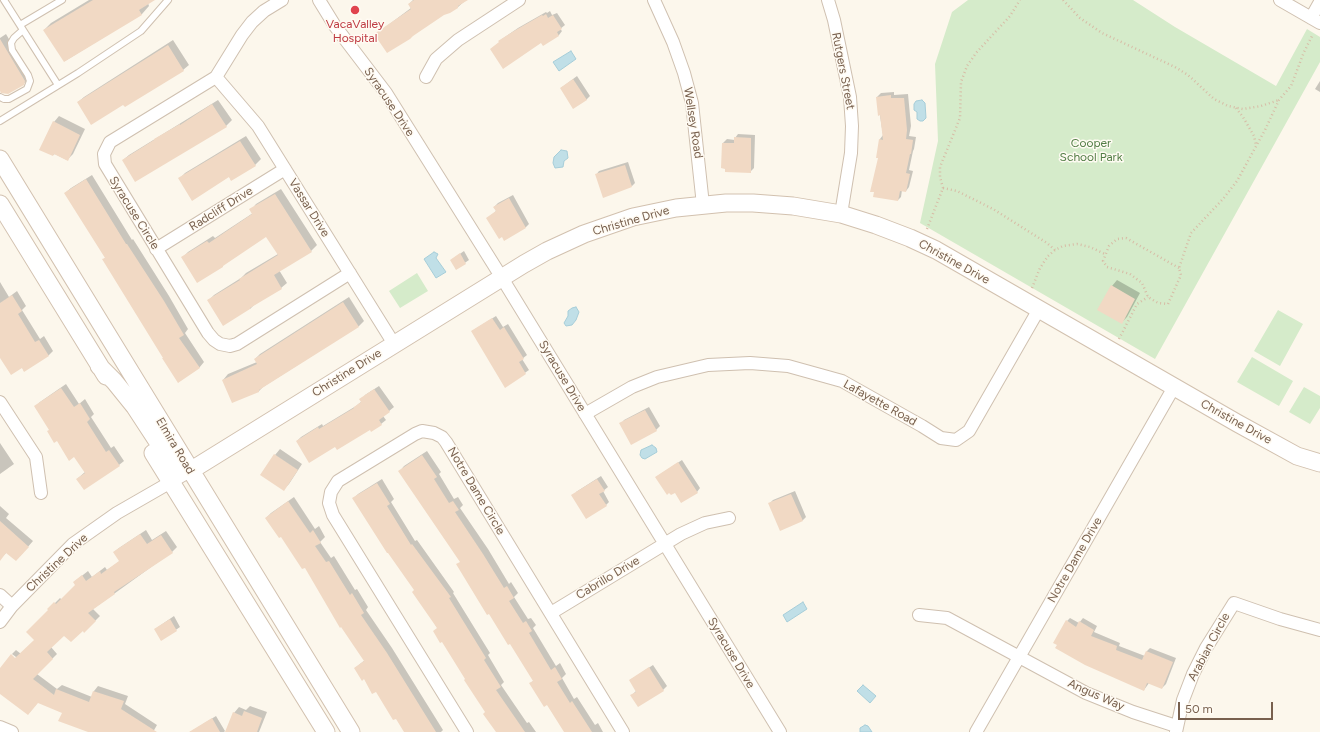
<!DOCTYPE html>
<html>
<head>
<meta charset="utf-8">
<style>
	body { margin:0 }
	#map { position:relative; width:1320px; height:732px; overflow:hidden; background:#fcf7ec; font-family:Figtree,sans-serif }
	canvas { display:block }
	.scale { position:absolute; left:1178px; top:702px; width:95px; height:18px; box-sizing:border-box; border:2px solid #78604e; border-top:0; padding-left:5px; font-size:12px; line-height:14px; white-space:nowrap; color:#78604e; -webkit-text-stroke:3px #fffbf3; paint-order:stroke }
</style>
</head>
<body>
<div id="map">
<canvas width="1320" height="732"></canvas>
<div class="scale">50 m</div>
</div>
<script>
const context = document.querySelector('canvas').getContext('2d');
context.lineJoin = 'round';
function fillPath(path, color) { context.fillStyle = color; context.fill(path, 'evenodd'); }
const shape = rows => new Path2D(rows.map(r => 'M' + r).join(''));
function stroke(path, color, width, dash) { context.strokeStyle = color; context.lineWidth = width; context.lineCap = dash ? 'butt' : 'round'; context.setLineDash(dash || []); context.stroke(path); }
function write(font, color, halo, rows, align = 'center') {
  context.font = font + ' Figtree,sans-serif'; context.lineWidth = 3; context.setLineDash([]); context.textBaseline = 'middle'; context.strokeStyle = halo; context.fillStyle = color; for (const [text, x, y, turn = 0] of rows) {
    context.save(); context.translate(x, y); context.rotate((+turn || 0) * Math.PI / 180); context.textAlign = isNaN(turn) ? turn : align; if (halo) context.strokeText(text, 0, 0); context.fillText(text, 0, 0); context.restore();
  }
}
const green = shape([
	[968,0,1133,0,1175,27,1276,86,1307,29,1320,37,1320,62,1155,359,920,223,938,141,935,64,952,12],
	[417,273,428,291,400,308,389,291],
	[1278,310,1303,324,1280,366,1254,351],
	[1252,357,1293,381,1279,406,1237,382],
	[1304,387,1320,396,1320,408,1310,424,1289,412]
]);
const water = shape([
	[571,51,576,59,559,71,553,62,571,51],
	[922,100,925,103,926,118,923,121,920,121,917,119,917,112,914,110,914,104,916,101,922,100],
	[561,150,567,151,568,158,564,161,563,167,555,168,553,163,554,157,561,150],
	[434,252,438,254,436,258,446,272,436,278,424,259,434,252],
	[576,307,579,312,576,320,572,325,566,326,564,323,568,316,568,311,572,308,576,307],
	[652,445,656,448,657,452,645,459,642,458,640,455,641,450,652,445],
	[803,602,807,609,787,622,783,615,803,602],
	[863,685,876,696,870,703,857,691,863,685],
	[865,725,868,726,872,732,860,732,860,728,865,725]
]);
const shadow = shape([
	[89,0,153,0,148,3,149,6,142,14,65,61,44,30,51,23],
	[413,0,466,0,458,7,376,34,411,8,409,4],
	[550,11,552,15,557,13,565,25,560,29,562,31,559,35,543,45,541,42,499,41,518,28,546,12,547,13],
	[6,34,30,75,29,79,23,84,0,89,0,38],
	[173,40,189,65,183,70,123,103,78,102,84,97],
	[577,76,590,96,586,100,561,88],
	[1320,81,1320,92,1315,89],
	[894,92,894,95,908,94,911,126,909,136,916,137,914,149,913,151,909,170,913,171,909,187,906,191,902,190,901,197,898,200,879,157,880,139,883,135,877,97,881,93],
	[218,100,232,120,226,126,123,160,129,155],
	[59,116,85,129,73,154,67,160,55,154,53,155,54,122],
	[738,134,755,135,754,168,750,172,723,143,727,139,735,140,735,138],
	[246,136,261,159,255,165,231,180,229,176,179,179,185,173],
	[628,162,635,183,632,186,596,175,599,171],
	[92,175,132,240,133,239,169,296,188,329,185,333,204,362,199,368,103,260,106,257,65,193,71,188],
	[281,189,317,245,311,251,279,270,287,283,281,288,254,305,250,309,208,301,214,295,241,278,246,273,278,254,266,235,182,258,188,252,213,236,215,238,253,213,251,210,256,204],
	[513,195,529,224,526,227,505,239,488,218,496,211,494,207,498,203],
	[464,251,469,260,456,269,451,260],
	[1117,280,1140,293,1127,317,1122,322,1112,286],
	[0,282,9,297,17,291,26,306,22,310,40,339,44,336,53,351,49,355,24,371,22,367,0,352],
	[349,297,364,321,359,326,263,387,259,391,223,380,228,374,257,362,255,359,260,354],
	[496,316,503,327,508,324,527,355,522,359,529,370,506,386,472,331],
	[66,384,79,404,85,399,94,414,91,417,111,448,114,446,124,461,119,465,77,479,85,472,75,455,50,429,35,407,40,402],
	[379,386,394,407,383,416,386,420,381,424,335,445,297,441,301,437,322,424,323,426,356,406,362,401,365,395],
	[649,407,660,426,656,430,621,424,624,420],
	[0,443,14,464,0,474],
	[280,449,302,464,289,484,283,490,275,455],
	[427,451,441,472,439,474,454,499,458,497,463,505,460,508,488,549,509,584,511,582,518,593,514,597,528,619,531,618,536,625,533,628,556,666,560,663,566,674,562,678,574,699,577,697,595,725,598,723,603,732,565,732,547,704,531,683,534,680,461,561,400,471,404,466],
	[682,460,700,488,697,492,675,491,656,477],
	[601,476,608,487,603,491,609,502,606,505,576,492],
	[382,479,394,499,391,502,415,541,417,540,454,592,453,593,490,653,488,655,504,682,501,685,527,723,529,722,536,732,498,732,415,590,354,498,358,494],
	[795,491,806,517,803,520,781,530,769,504,773,500],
	[294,497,315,529,319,526,325,537,320,542,331,558,334,556,355,590,357,589,368,607,366,610,392,648,443,730,441,732,406,732,376,690,355,668,365,660,305,566,282,535,266,518,271,513],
	[0,506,9,514,6,518,33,541,20,556,7,552,0,559],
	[146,530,152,540,166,531,177,547,172,552,93,609,100,616,84,632,83,629,64,634,51,647,57,654,37,674,57,689,62,685,92,697,94,691,98,686,128,696,125,704,157,725,153,732,91,732,63,712,38,702,28,714,0,693,0,670,19,661,20,660,12,654,16,650,21,654,35,640,50,610,49,609,60,598,62,600,76,585,74,582,88,571,92,577,105,567,107,570,120,561,114,552,119,548],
	[174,616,180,627,161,640,155,629],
	[1070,618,1079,623,1083,618,1097,626,1094,632,1120,643,1119,646,1145,656,1147,651,1150,648,1176,658,1166,684,1162,688,1149,683,1144,690,1067,621],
	[653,665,667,686,663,690,632,695,636,691,630,680],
	[250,706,267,712,259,732,226,732,234,713,239,707,246,710],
	[216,716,225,731,224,732,190,732]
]);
const building = shape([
	[93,0,155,0,139,10,142,15,64,62,43,30],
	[414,0,468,0,458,6,458,8,450,13,444,15,413,36,410,39,387,53,374,34,411,9,408,4],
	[546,14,548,18,553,15,562,29,557,32,559,36,543,46,541,43,503,69,490,49,499,42,498,41,514,31,542,15,543,16],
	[0,39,25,81,24,85,8,94,1,93,0,91],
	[168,45,184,71,125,107,123,105,91,125,77,102],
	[573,79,587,100,573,109,560,88],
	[891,95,891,98,904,98,907,130,906,139,913,140,911,154,910,154,906,173,910,174,906,192,900,191,898,201,873,197,874,192,870,192,878,158,876,158,879,139,883,140,880,115,878,116,876,97],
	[212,104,227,127,135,182,122,160,154,140,154,139,180,124,180,125],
	[53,121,80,135,68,161,54,154,53,156,39,150],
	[734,137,751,138,751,173,725,172,725,169,721,168,722,143,734,143],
	[240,141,256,166,231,181,229,177,192,201,178,178],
	[625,165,632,187,603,198,595,174],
	[86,179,126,244,127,244,164,301,184,335,179,338,200,368,178,383,162,358,163,358,102,259,105,258,64,193],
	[275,194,312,252,274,275,282,289,250,308,250,309,223,326,207,300,240,280,239,279,278,255,266,237,223,266,223,267,197,283,181,257,207,241,209,243,252,214,249,209],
	[509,198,526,228,504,241,502,237,499,239,486,218,496,211,493,207],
	[460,253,466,264,456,270,450,260],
	[1111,285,1135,299,1122,324,1097,310],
	[12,295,22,311,18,314,35,342,39,340,49,356,24,372,22,368,11,375,0,358,0,303],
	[343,302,359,327,259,390,259,392,232,403,222,380,257,364,254,359],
	[492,318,500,330,504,327,524,359,519,362,526,374,505,388,471,331],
	[61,388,74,407,80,403,90,419,87,422,106,452,109,450,120,466,84,490,76,479,85,473,74,457,69,461,57,441,54,443,47,431,49,430,34,406],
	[374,389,390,412,379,420,382,425,371,432,370,430,337,450,335,447,309,463,296,441,318,427,319,429,354,408,354,407,361,402,359,399],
	[645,410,657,431,631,445,619,423],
	[274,454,298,470,284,491,260,475],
	[422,455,437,477,434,479,449,503,453,501,459,510,455,512,483,554,504,588,507,586,514,598,509,601,523,623,526,621,532,631,529,633,551,670,555,667,562,679,557,682,570,703,572,701,592,732,564,732,547,705,544,707,529,683,533,681,510,644,508,645,489,614,487,615,456,564,460,562,398,471],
	[678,462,698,493,681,503,675,493,671,495,669,493,667,495,655,477],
	[597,479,605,491,599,494,607,506,586,519,571,495],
	[377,483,390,504,387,506,411,545,412,544,451,597,449,598,486,658,484,660,501,687,496,690,525,732,496,732,483,714,485,712,464,680,465,679,442,642,440,643,433,631,437,628,412,592,414,590,388,553,387,553,352,498],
	[791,494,803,521,780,531,768,503],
	[288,501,310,533,313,530,321,543,315,546,326,562,329,561,350,595,352,593,364,613,361,615,387,653,436,732,404,732,396,719,393,720,376,692,372,694,364,679,362,681,354,668,364,661,341,627,340,628,305,568,302,569,281,537,279,538,265,518],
	[0,521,29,547,16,561,6,553,0,561],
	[140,534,147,544,161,535,173,553,114,592,115,594,88,613,96,621,84,633,83,631,71,642,64,636,47,652,53,659,33,679,54,695,56,689,89,702,93,691,124,701,121,709,157,732,88,732,58,721,62,713,38,703,28,715,0,694,0,668,11,654,15,658,34,640,26,632,48,610,47,609,54,602,56,604,75,585,73,582,82,575,86,581,100,571,101,574,119,561,113,552],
	[170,619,177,631,161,641,154,629],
	[1066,620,1076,627,1079,621,1094,630,1091,636,1117,646,1116,650,1142,660,1146,651,1173,662,1162,689,1147,683,1144,691,1085,665,1055,648,1057,645,1053,643],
	[649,667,664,691,638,707,630,695,636,692,629,680],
	[244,711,262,718,257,732,225,732,233,712,242,716],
	[212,718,220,732,189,732]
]);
const path = shape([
	[1063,0,1080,18,1102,33,1175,67,1188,75,1214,99,1228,106,1243,109,1261,106,1279,100],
	[1236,108,1243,117,1254,136,1256,145],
	[943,188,957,191,993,209,1047,243,1055,250],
	[927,229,943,188,940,177,940,167,960,118,961,82,967,66,976,53,1010,16,1020,0],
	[1179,268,1126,238,1117,239,1109,246,1103,261,1107,267,1130,274,1142,283,1148,297,1158,303,1168,304,1181,275,1179,268,1191,233,1223,199,1237,181,1265,130,1279,100,1291,86,1304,52,1313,34],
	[1032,288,1040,268,1048,256,1055,250,1063,246,1077,244,1090,247,1105,254],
	[1119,339,1137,304,1148,297]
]);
const lane = shape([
	[4,0,58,85],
	[20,25,62,0],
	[0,97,4,99,9,99,27,89,30,81,28,75,12,50,11,43,14,38,23,30],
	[0,121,78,73,141,31,168,0]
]);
const street = shape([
	[282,0,264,11,252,22,242,35,216,77,110,142,104,154,105,164,208,333,214,340,220,344,230,346,237,344,350,273],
	[319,0,335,26,386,93,502,278,780,732],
	[654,0,673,42,684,73,692,103,703,205],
	[828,0,834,20,850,97,852,126,851,153,841,214],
	[1280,0,1320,23],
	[1311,18,1320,2],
	[216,77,258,126,394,344],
	[426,77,436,59,458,40,519,0],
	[156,249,285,169],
	[0,402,36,457,41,493],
	[585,414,632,387,657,377,708,365,750,363,788,366,842,381,922,426,941,438,956,440,969,431,1039,309],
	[0,595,12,606],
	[551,613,681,534,705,523,729,518],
	[919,615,947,618,1086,693,1133,712,1176,726],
	[0,622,12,606,73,544,117,513,190,471],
	[0,727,12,732],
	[467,732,333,515,329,503,331,492,338,481,415,434,422,431,434,433,442,437,446,442,623,732],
	[976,732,1174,387],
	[1176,732,1183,700,1193,674,1206,648,1234,603,1280,619,1320,630]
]);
const secondary = shape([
	[0,159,351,732],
	[0,204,106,376],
	[99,366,114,381,135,407,171,462,185,471,190,471,524,264,547,251,584,234,633,217,676,208,726,203,753,203,793,206,841,214,876,225,910,238,936,250,1237,423,1297,456,1320,463],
	[153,453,326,732]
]);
const markers = [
	[355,10,5,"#e0444e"]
];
const healthNames = [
	["VacaValley",355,24],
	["Hospital",355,38]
];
const streetNames = [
	["Rutgers Street",843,71,79],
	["Syracuse Drive",389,102,56],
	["Wellsey Road",693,123,81],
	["Vassar Drive",309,208,58],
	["Radcliff Drive",221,209,-32],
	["Syracuse Circle",134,213,58],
	["Christine Drive",631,221,-16],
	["Christine Drive",954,262,29],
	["Christine Drive",347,373,-32],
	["Syracuse Drive",562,376,59],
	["Lafayette Road",880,403,29],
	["Christine Drive",1236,422,29],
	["Elmira Road",175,446,59],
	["Notre Dame Circle",476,491,59],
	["Notre Dame Drive",1075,560,-60],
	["Christine Drive",57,563,-43],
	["Cabrillo Drive",608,578,-31],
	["Arabian Circle",1209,647,-62],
	["Syracuse Drive",731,653,59],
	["Angus Way",1096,695,24]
];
const parkNames = [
	["Cooper",1091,143],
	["School Park",1091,157]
];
fillPath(green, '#d5ebca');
fillPath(water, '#c0dfe7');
stroke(water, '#a6cdd8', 1);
fillPath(shadow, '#0003');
fillPath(building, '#f1d9c4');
stroke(lane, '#cfc0b0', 8);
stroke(street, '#cfc0b0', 14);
stroke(secondary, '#d2c1af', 19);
stroke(path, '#d7bca6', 2.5, [1, 3]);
stroke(lane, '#fff', 6);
stroke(street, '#fff', 12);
stroke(secondary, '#fff', 17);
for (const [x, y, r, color] of markers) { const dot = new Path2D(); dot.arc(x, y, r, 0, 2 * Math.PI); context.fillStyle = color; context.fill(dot); stroke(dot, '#fffbf3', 1.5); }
write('12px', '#be3a42', '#fffbf3', healthNames);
write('12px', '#78604e', '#fffbf3', streetNames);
write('12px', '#537e46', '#fffbf3', parkNames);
</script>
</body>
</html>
